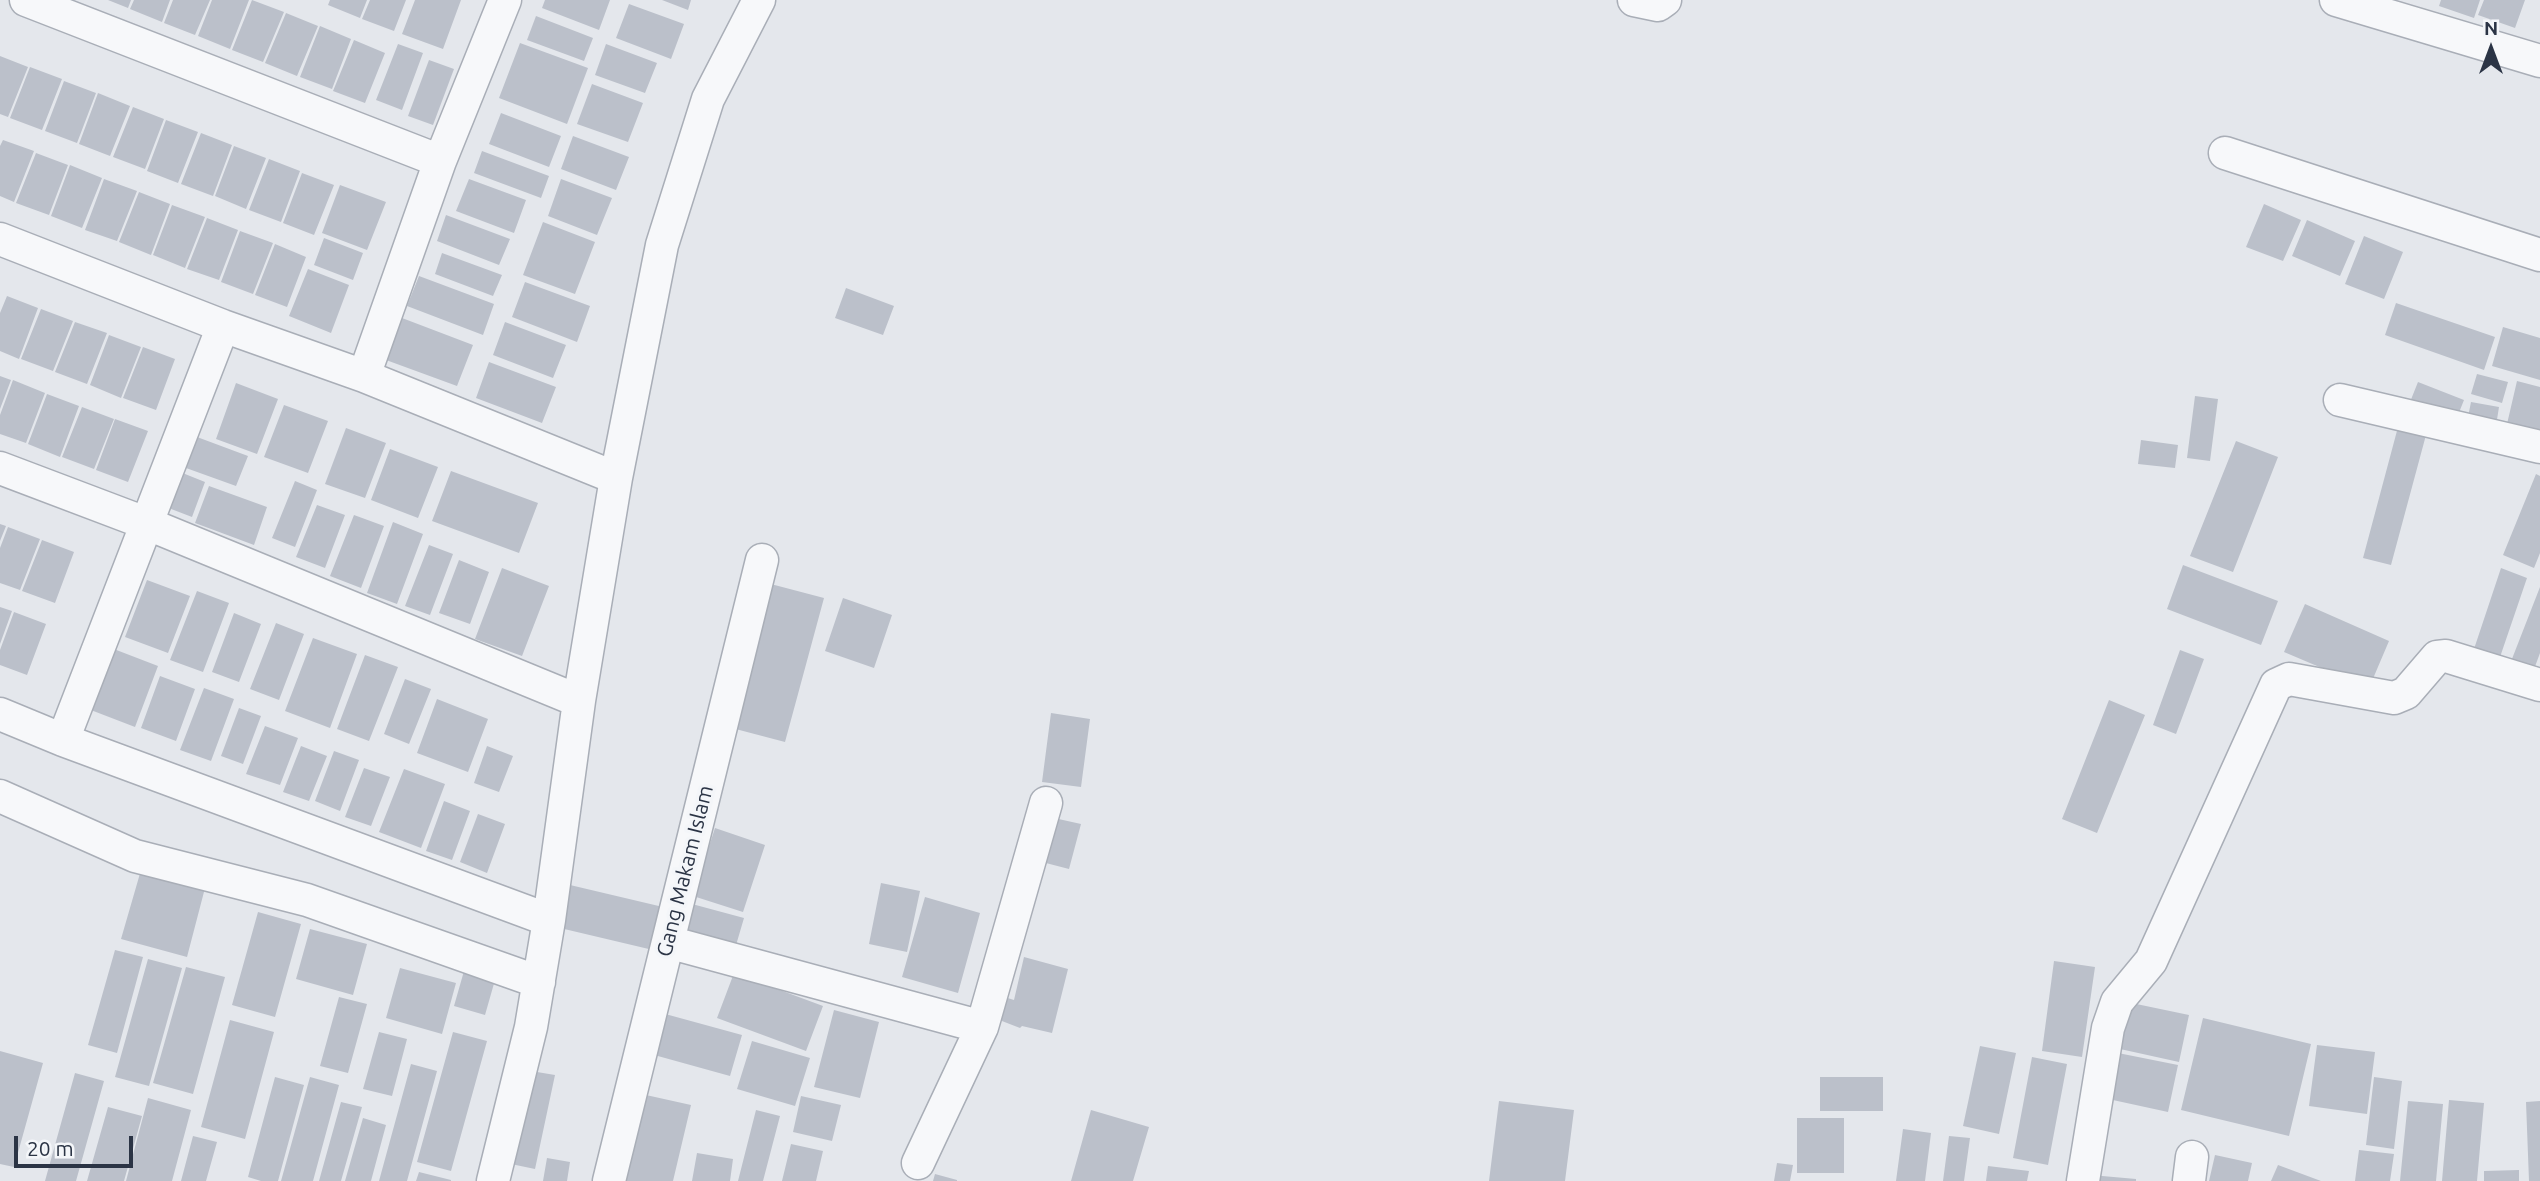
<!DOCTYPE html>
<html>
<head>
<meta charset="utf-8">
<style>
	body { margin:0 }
	#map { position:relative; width:2540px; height:1181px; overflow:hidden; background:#e4e7ec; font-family:Ubuntu,sans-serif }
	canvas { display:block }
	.north { position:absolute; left:2456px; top:14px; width:70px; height:70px; -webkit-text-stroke:5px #f4f6f9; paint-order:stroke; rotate:0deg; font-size:19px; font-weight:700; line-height:28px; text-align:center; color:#2b3445 }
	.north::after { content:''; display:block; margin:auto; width:24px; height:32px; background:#2b3445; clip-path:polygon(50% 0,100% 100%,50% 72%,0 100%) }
	.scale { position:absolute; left:14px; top:1136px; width:119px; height:32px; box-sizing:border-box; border:4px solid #2b3445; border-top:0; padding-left:9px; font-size:21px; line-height:24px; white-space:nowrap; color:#2b3445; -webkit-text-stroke:5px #f4f6f9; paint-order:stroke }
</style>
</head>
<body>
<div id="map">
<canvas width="2540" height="1181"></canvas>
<div class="north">N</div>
<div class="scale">20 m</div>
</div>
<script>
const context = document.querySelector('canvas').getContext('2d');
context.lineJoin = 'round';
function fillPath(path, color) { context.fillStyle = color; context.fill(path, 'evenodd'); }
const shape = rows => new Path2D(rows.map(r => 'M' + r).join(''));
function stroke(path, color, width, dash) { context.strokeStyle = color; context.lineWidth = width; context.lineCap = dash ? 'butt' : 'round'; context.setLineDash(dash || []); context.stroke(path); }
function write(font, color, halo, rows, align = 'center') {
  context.font = font + ' Ubuntu,sans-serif'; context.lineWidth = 7; context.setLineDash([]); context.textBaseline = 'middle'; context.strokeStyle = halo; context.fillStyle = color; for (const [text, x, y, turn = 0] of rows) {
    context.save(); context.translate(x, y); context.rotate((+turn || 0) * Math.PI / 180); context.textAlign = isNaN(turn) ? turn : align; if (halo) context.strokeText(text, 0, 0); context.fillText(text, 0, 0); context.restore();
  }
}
const building = shape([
	[108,0,131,0,128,8],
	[134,0,170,0,162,22,130,9],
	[173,0,210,0,195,35,164,23],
	[212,0,249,0,230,49,198,36],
	[252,0,284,12,263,62,232,50],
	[330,0,367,0,360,18,328,5],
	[370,0,406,0,394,31,362,19],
	[415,0,461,0,443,49,402,34],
	[545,0,610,0,599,30,542,8],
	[662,0,691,0,688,10],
	[2441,0,2480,0,2474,18,2439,6],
	[2484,0,2525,0,2515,28,2478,15],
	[629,4,684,24,671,59,616,38],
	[286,13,318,26,297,76,265,63],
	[536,16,593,38,584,61,527,40],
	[320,26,351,39,332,89,300,77],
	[354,40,385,53,365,103,333,91],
	[520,43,588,68,567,124,499,98],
	[398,44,423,53,402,110,376,100],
	[606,44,657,63,645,93,595,75],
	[0,56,28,67,8,117,0,114],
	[429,60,454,69,433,125,408,116],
	[30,67,62,79,42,130,10,118],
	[64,81,96,93,77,143,45,131],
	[592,84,643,103,628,142,577,124],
	[98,93,130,106,110,156,79,144],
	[133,107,164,119,145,169,113,157],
	[501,113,561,136,549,167,489,144],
	[166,120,198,132,178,183,147,171],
	[201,133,232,145,213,196,181,184],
	[573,136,629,157,616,190,561,169],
	[3,140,34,151,14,202,0,196,0,146],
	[234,146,266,158,246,209,215,196],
	[482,151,549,176,541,198,474,173],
	[36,153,68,165,49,215,16,203],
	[269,159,300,171,281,222,249,210],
	[70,165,102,178,82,228,51,216],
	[302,173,334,185,314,235,283,223],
	[104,179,137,191,117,241,85,230],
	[469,179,526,200,514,233,456,211],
	[561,179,612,198,597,235,548,216],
	[340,185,386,202,367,250,322,233],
	[139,192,170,204,151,255,119,242],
	[2264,204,2301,220,2283,261,2246,247],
	[172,205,205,217,185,268,153,255],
	[446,215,510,239,499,265,437,241],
	[207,218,238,230,219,280,187,269],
	[2307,220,2355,241,2340,276,2292,256],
	[543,222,595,242,575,294,523,275],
	[240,231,273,243,253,294,221,282],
	[2364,236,2403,252,2384,299,2345,284],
	[324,238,363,253,353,280,314,265],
	[275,244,306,257,287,307,255,295],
	[442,253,502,275,493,296,435,274],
	[308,269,349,285,331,333,289,316],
	[419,276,494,304,483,335,407,306],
	[525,282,590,306,577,342,512,317],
	[846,288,894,306,883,335,835,318],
	[7,296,38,308,19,359,0,351,0,313],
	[2396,303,2495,337,2484,370,2385,335],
	[41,309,73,321,53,371,21,359],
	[402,318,473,345,457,386,386,360],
	[75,322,107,333,87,384,55,372],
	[505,322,566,345,553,378,493,355],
	[2503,327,2540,338,2540,380,2492,366],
	[109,335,141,347,121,398,90,385],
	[143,347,175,359,156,410,123,398],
	[489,362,556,387,542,423,476,398],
	[2477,374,2508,382,2502,403,2471,394],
	[0,376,11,380,0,409],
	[13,380,45,393,26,443,0,434,0,415],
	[2517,381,2540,387,2540,432,2507,424],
	[2418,382,2464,400,2454,425,2408,407],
	[236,383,278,399,257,454,216,439],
	[47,394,79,406,60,457,28,444],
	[2195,396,2218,399,2210,461,2187,458],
	[2471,402,2499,407,2495,432,2466,427],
	[284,405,328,421,308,473,264,457],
	[82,407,114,419,94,469,62,457],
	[115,419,148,431,128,482,96,470],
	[2398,427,2426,435,2391,565,2363,558],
	[346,428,386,443,365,498,325,484],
	[197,437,248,456,236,486,186,468],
	[2141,440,2178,445,2175,468,2138,464],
	[2236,441,2278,457,2233,572,2190,556],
	[390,449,438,467,418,518,371,500],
	[451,471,538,503,519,553,432,521],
	[180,472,205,482,192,517,166,507],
	[2536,474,2540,476,2540,553,2534,568,2503,555],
	[295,481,317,490,295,547,272,538],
	[209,486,267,507,254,545,195,523],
	[317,505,345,515,325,568,296,557],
	[354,515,384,526,361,588,330,576],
	[393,522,423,534,397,604,367,593],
	[0,524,6,526,0,541],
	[8,527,40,539,20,590,0,583,0,548],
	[42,540,74,552,55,603,22,591],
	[429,545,453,554,430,615,405,606],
	[459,560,489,572,470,624,439,613],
	[2183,565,2278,601,2261,645,2167,609],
	[502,568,549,586,522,656,475,639],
	[2501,568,2527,578,2499,660,2473,652],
	[147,580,190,596,168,653,125,637],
	[767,583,824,598,785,742,728,727],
	[2540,587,2540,653,2533,672,2510,664],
	[197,591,229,603,203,672,170,660],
	[843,598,892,615,874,668,825,651],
	[2305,604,2389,641,2369,688,2284,652],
	[0,607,12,611,0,644],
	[14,612,46,624,27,675,0,665,0,650],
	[234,613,261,624,239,682,212,672],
	[276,623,304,634,279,700,250,689],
	[313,638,357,654,330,728,285,711],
	[106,646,158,666,135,727,83,707],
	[2180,650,2204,659,2176,734,2153,725],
	[365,655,398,667,369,741,337,729],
	[160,676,195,689,176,741,141,728],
	[405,679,431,689,409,744,384,734],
	[204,688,234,699,211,761,180,750],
	[437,699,488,719,468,772,417,753],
	[2109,700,2145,715,2097,833,2062,819],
	[239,708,261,716,243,764,221,756],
	[1051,713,1090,719,1081,787,1042,782],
	[265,726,298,738,280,785,246,774],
	[301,746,327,756,309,801,283,792],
	[487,746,513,756,499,792,474,783],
	[334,751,359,760,340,811,315,801],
	[364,768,390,777,371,826,345,817],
	[404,769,445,784,421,848,379,832],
	[444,801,470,811,452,860,426,851],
	[478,814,505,824,487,873,460,862],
	[1054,818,1081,824,1069,869,1042,862],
	[715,828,765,845,743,912,693,896],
	[141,870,205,888,187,957,121,939],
	[881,883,920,891,907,952,869,944],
	[570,885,663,907,653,950,560,928],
	[925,897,980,913,958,993,902,977],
	[692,904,744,918,734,952,683,937],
	[258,912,301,924,275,1017,232,1005],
	[310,929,367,944,353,995,296,979],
	[115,950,143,957,117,1053,88,1045],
	[1024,957,1068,969,1052,1033,1022,1026,1020,1028,989,1016,998,995,1014,1000],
	[148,959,182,968,149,1086,115,1077],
	[2054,961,2095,967,2082,1057,2042,1051],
	[186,967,225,977,193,1094,153,1083],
	[400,968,456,983,442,1034,386,1018],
	[464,971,495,980,485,1015,454,1006],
	[734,973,823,1006,806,1051,717,1018],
	[339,997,367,1004,348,1073,320,1066],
	[2122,1001,2189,1015,2179,1062,2111,1047],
	[834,1010,879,1022,860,1098,814,1087],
	[658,1012,742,1035,730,1076,647,1053],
	[2203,1018,2311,1044,2289,1136,2181,1110],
	[230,1020,274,1032,245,1139,201,1127],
	[379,1032,407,1039,392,1096,363,1089],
	[453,1032,487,1041,451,1171,417,1162],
	[752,1041,810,1058,795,1106,737,1089],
	[2317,1045,2375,1052,2367,1114,2309,1106],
	[1980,1046,2016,1053,1999,1134,1963,1126],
	[0,1051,43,1063,14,1167,0,1164],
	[2108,1051,2178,1065,2168,1112,2099,1097],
	[2032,1057,2067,1064,2048,1165,2013,1158],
	[411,1064,437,1071,407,1181,379,1181],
	[531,1071,555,1075,535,1169,511,1164],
	[75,1073,104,1081,76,1181,45,1181],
	[275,1077,304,1085,278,1181,261,1181,248,1177],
	[310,1077,339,1085,313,1181,281,1181],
	[1820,1077,1883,1077,1883,1111,1820,1111],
	[2374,1077,2402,1081,2394,1149,2366,1145],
	[637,1093,691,1105,673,1181,618,1181],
	[801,1096,841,1105,832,1141,793,1132],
	[148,1098,191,1110,172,1181,126,1181],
	[2449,1100,2484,1103,2477,1181,2442,1181],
	[1499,1101,1574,1110,1565,1181,1489,1181],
	[2408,1101,2443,1104,2436,1181,2400,1181],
	[2540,1101,2540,1181,2529,1181,2526,1102],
	[341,1102,362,1107,341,1181,319,1181],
	[108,1107,142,1116,124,1181,87,1181],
	[756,1110,780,1116,763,1181,738,1181],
	[1091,1110,1149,1127,1133,1181,1071,1181],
	[363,1118,386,1125,371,1181,345,1181],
	[1797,1118,1844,1118,1844,1173,1797,1173],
	[1903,1129,1931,1133,1925,1181,1896,1181],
	[193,1136,217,1142,206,1181,181,1181],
	[1949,1136,1970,1138,1964,1181,1943,1181],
	[791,1144,823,1151,816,1181,782,1181],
	[2359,1150,2394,1154,2390,1181,2355,1181],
	[697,1153,733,1159,730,1181,692,1181],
	[2215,1155,2252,1163,2248,1181,2209,1181],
	[547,1158,570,1162,567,1181,543,1181],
	[1777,1163,1793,1165,1790,1181,1774,1181],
	[2278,1165,2321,1181,2271,1181],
	[1988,1166,2029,1171,2027,1181,1986,1181],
	[2519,1170,2519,1181,2484,1181,2484,1171],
	[419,1172,451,1180,451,1181,416,1181],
	[935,1174,957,1180,957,1181,933,1181],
	[2091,1175,2136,1179,2136,1181,2091,1181]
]);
const minor = shape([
	[26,0,440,161],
	[1634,0,1658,5,1665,0],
	[2336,0,2540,61],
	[2225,153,2540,255],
	[0,239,223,326,364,376,616,478],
	[364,376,440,161,505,0],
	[2340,400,2540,447],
	[0,468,148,524,579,701],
	[0,714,63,740,549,920],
	[63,740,223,326],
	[0,796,135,856,307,900,539,982],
	[668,942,982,1027],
	[918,1163,982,1027,1046,803],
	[493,1181,531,1027,549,920,579,701,616,478,662,245,708,99,759,0],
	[609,1181,762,560],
	[2083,1181,2108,1028,2117,1002,2151,961,2276,685,2289,679,2394,698,2406,693,2437,657,2446,656,2540,685],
	[2189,1181,2192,1157]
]);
const streetNames = [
	["Gang Makam Islam",685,871,-76]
];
fillPath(building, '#bbc0ca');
stroke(minor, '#a9aeb7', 35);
stroke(minor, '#f7f8fa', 32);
write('21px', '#2b3445', '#f4f6f9', streetNames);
</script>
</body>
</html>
